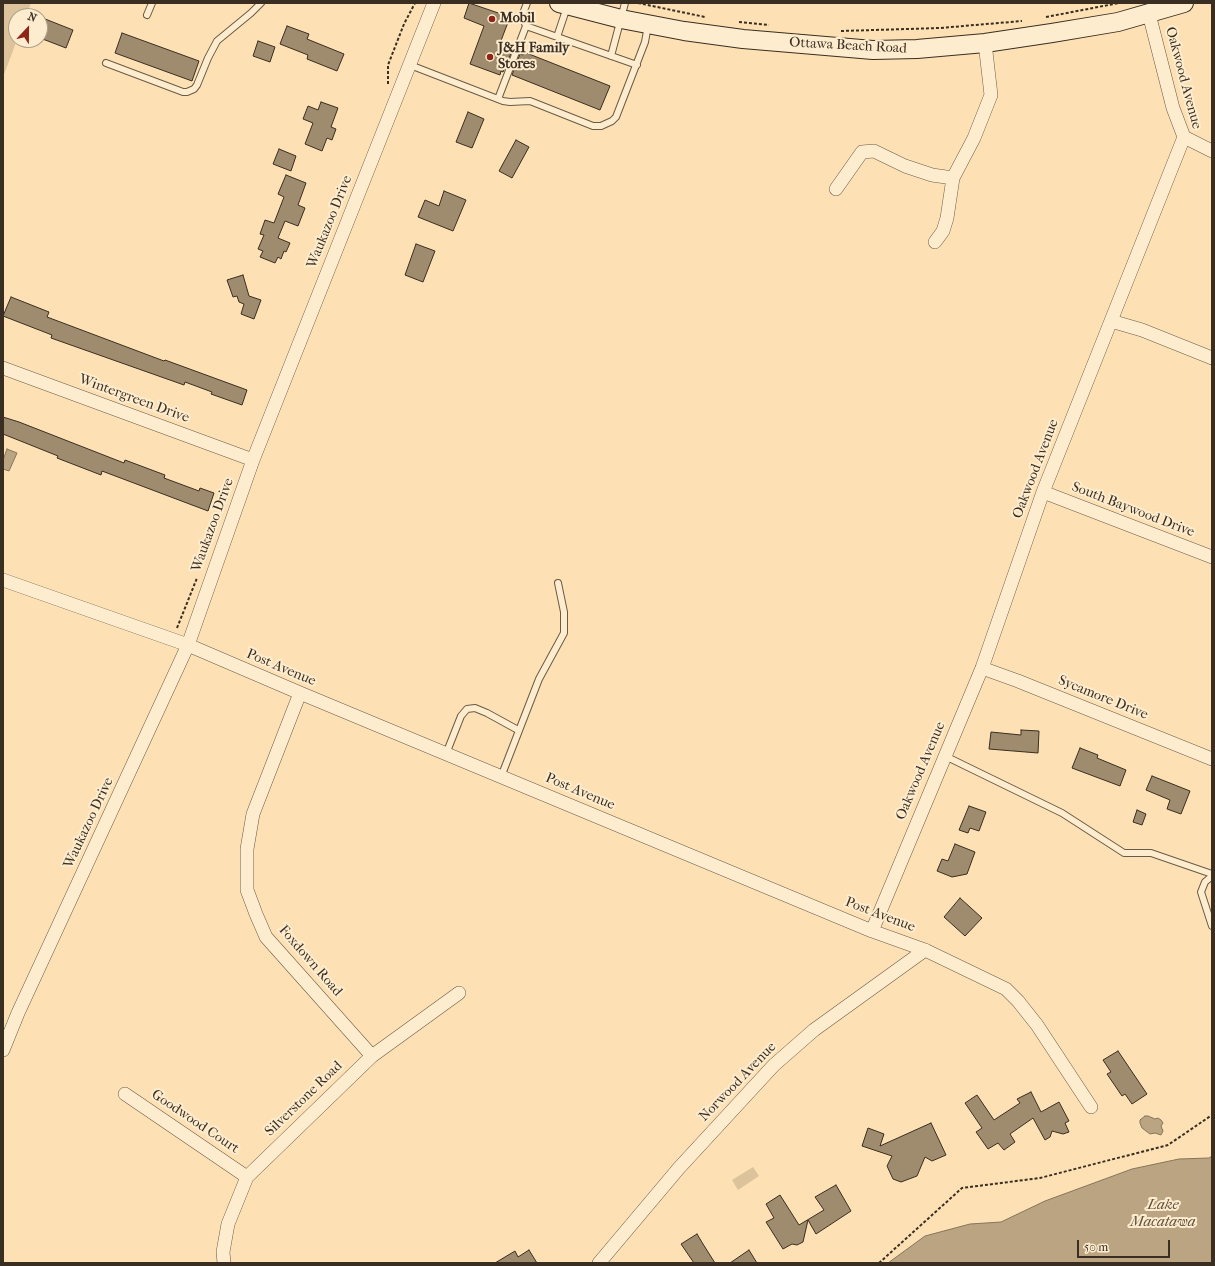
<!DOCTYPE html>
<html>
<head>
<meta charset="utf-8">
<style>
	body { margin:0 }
	#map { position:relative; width:1215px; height:1266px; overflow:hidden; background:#fde1b4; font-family:"IM FELL French Canon",serif }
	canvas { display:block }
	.frame { position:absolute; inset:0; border:4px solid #392e21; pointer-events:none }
	.north { position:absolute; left:8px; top:8px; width:40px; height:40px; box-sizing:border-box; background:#feecce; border:1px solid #afa089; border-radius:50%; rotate:22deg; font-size:11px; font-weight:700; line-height:16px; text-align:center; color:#392e21 }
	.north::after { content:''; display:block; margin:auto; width:14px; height:18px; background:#8f2418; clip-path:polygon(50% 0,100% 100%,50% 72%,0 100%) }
	.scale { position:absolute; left:1077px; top:1240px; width:93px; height:18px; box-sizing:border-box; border:2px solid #392e21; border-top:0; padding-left:5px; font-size:12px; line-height:14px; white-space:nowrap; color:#392e21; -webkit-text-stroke:3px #feecce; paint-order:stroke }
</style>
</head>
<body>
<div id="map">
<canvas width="1215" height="1266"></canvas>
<div class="frame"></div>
<div class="north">N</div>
<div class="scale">50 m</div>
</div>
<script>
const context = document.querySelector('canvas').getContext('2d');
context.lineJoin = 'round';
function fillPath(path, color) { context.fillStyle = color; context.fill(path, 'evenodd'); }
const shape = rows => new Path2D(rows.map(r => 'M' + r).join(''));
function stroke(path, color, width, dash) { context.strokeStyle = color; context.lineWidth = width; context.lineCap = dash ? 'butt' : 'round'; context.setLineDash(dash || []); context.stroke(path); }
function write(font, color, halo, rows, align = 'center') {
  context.font = font + ' "IM FELL French Canon",serif'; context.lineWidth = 4; context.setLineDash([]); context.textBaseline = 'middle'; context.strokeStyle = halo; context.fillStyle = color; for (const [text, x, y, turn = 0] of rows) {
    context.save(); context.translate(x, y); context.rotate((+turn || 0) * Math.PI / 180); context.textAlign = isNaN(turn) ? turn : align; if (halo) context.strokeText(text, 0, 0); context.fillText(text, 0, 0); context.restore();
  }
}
const green = shape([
	[3,3,31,3,26,16,16,16,16,40,17,40,3,77],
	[753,1167,759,1176,738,1190,732,1180]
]);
const water = shape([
	[7,449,17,453,9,471,3,469,3,460,7,449],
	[1145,1116,1148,1116,1155,1119,1158,1118,1161,1120,1163,1123,1161,1126,1163,1131,1161,1135,1155,1133,1150,1134,1142,1128,1140,1123,1140,1120,1145,1116],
	[1212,1156,1212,1263,888,1263,925,1236,970,1224,1001,1222,1045,1201,1132,1169,1179,1159,1209,1158,1212,1156]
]);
const building = shape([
	[469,3,510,17,499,46,512,51,503,72,501,71,500,75,470,64,484,26,464,18,469,3],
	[40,17,73,30,66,48,40,38,40,17],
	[287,26,309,34,307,39,344,54,337,71,307,59,308,55,280,44,287,26],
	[122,33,199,61,192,81,115,53,122,33],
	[258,41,275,47,270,62,253,56,258,41],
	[524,52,610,86,600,110,512,75,520,54,523,55,524,52],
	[321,102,338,108,331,127,336,129,332,140,327,138,322,151,305,144,313,123,303,119,308,106,318,110,321,102],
	[468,112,484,119,472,148,456,142,468,112],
	[516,140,529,147,512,178,499,171,516,140],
	[279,149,296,156,291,171,273,164,279,149],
	[286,175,306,183,298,205,305,208,298,226,285,221,278,238,290,243,286,252,284,251,281,259,278,257,275,263,260,257,263,251,258,249,264,235,260,234,265,220,274,223,284,197,278,194,286,175],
	[444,191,466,200,453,231,418,217,425,200,439,206,444,191],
	[416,244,435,251,423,282,405,275,416,244],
	[243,275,249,296,261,300,254,319,241,314,244,304,239,302,237,296,233,297,227,280,243,275],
	[11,297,49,312,47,317,164,361,165,360,247,390,242,405,211,394,212,392,185,382,184,385,51,338,52,335,3,316,11,297],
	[3,417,19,422,124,463,125,460,165,475,164,478,199,491,200,488,214,493,208,511,102,471,101,475,57,458,58,456,3,434,3,417],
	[1021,730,1039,731,1038,753,989,749,991,732,1021,735,1021,730],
	[1080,748,1098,755,1097,758,1126,770,1120,786,1072,768,1080,748],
	[1152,776,1190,791,1181,814,1167,809,1170,800,1146,790,1152,776],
	[969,806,986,812,979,831,970,828,968,833,959,830,969,806],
	[1137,810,1146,814,1142,825,1133,822,1137,810],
	[955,844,975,852,967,874,952,877,937,871,942,859,948,861,955,844],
	[960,898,982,918,965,936,944,917,960,898],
	[1118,1051,1147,1094,1132,1104,1125,1094,1122,1096,1107,1074,1111,1072,1103,1060,1118,1051],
	[1031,1092,1041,1112,1059,1102,1069,1121,1065,1123,1069,1132,1063,1134,1052,1131,1050,1137,1045,1140,1033,1118,1010,1134,1015,1142,1004,1150,998,1143,988,1149,976,1132,982,1128,965,1103,977,1095,994,1120,1020,1103,1017,1099,1031,1092],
	[931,1123,946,1155,932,1161,925,1157,917,1176,901,1182,893,1179,887,1166,892,1156,862,1146,868,1128,884,1134,880,1146,931,1123],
	[836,1185,851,1211,816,1234,808,1220,803,1242,797,1245,792,1244,783,1249,766,1222,774,1218,766,1204,780,1195,799,1225,824,1210,815,1197,836,1185],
	[697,1234,703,1244,715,1263,694,1263,681,1244,697,1234],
	[529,1250,537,1263,495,1263,515,1251,518,1257,529,1250],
	[749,1250,757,1263,730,1263,749,1250]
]);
const path = shape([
	[638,3,705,17],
	[1046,17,1119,3],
	[739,22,769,25],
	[841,31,940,28,1022,21],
	[388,84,388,65,404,24,415,3],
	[177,628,197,578],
	[879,1263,962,1188,1040,1178,1168,1145,1212,1115]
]);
const lane = shape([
	[527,3,522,16,526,26,637,65],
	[147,15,152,3],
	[557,37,567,7],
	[611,56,625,3],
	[106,63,183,92,187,92,194,89,197,85,208,58,217,41,251,13,261,3],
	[410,65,503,101,510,102,530,101,593,126,601,126,612,121,616,117,645,42,648,25],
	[498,99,526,26],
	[446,754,461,716,467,709,475,708,487,713,518,730],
	[945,756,1062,813,1124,853,1151,853,1212,874],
	[501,777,539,679,564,633,564,612,558,583],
	[1212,876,1205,882,1201,892,1212,926]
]);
const street = shape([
	[1184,137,1212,151],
	[836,189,862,152,874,151,905,166,932,175,953,178],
	[935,242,943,231,947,218,953,178,974,138,991,95,985,43],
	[1111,321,1142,330,1212,358],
	[3,368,253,460],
	[1043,492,1212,557],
	[3,580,188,645,300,693,872,931,925,950,1006,989,1018,1001,1037,1025,1091,1107],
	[982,668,1018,681,1212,759],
	[300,693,253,814,247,849,247,890,256,914,266,937,372,1056],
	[872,931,982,668,1043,492,1184,137,1173,108,1149,14],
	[3,1050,18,1013,188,645,253,460,434,3],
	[125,1094,247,1177],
	[224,1263,223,1252,228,1224,247,1177,372,1056,459,993],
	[599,1263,679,1168,774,1065,814,1030,925,950]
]);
const secondary = shape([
	[559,3,621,19,684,31,743,39,873,50,917,49,985,43,1052,33,1118,22,1184,3]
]);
const markers = [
	[492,19,4,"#8f2418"],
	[490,57,4,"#8f2418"]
];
const poiNames = [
	["Mobil",500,19],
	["J&H Family",498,49],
	["Stores",498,65]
];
const streetNames = [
	["Ottawa Beach Road",848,46,3],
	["Oakwood Avenue",1183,78,75],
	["Waukazoo Drive",330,222,-68],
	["Wintergreen Drive",134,399,20],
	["Oakwood Avenue",1036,469,-69],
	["South Baywood Drive",1133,510,21],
	["Waukazoo Drive",213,525,-70],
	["Post Avenue",281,668,23],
	["Sycamore Drive",1103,698,22],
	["Oakwood Avenue",921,771,-67],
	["Post Avenue",580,792,23],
	["Waukazoo Drive",89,823,-65],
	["Post Avenue",880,915,21],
	["Foxdown Road",310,961,49],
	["Norwood Avenue",738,1082,-46],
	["Silverstone Road",304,1099,-44],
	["Goodwood Court",195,1122,34]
];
const waterNames = [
	["Lake",1163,1205],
	["Macatawa",1163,1222]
];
fillPath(green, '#dcc39b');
fillPath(water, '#baa482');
stroke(water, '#86755b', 1);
fillPath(building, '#9f8b6d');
stroke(building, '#392e21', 1);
stroke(lane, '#6a5b46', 8);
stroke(street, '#6a5b46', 14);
stroke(secondary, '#392e21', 20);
stroke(path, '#392e21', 2, [3, 2]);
stroke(lane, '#feecce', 6);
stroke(street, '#feecce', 13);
stroke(secondary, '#feecce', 18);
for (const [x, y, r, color] of markers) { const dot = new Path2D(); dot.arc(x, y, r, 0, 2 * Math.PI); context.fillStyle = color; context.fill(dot); stroke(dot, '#feecce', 1.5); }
write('bold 14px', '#392e21', '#feecce', poiNames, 'left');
write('14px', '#392e21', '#feecce', streetNames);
write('italic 15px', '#60513e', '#feecce', waterNames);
</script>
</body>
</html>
